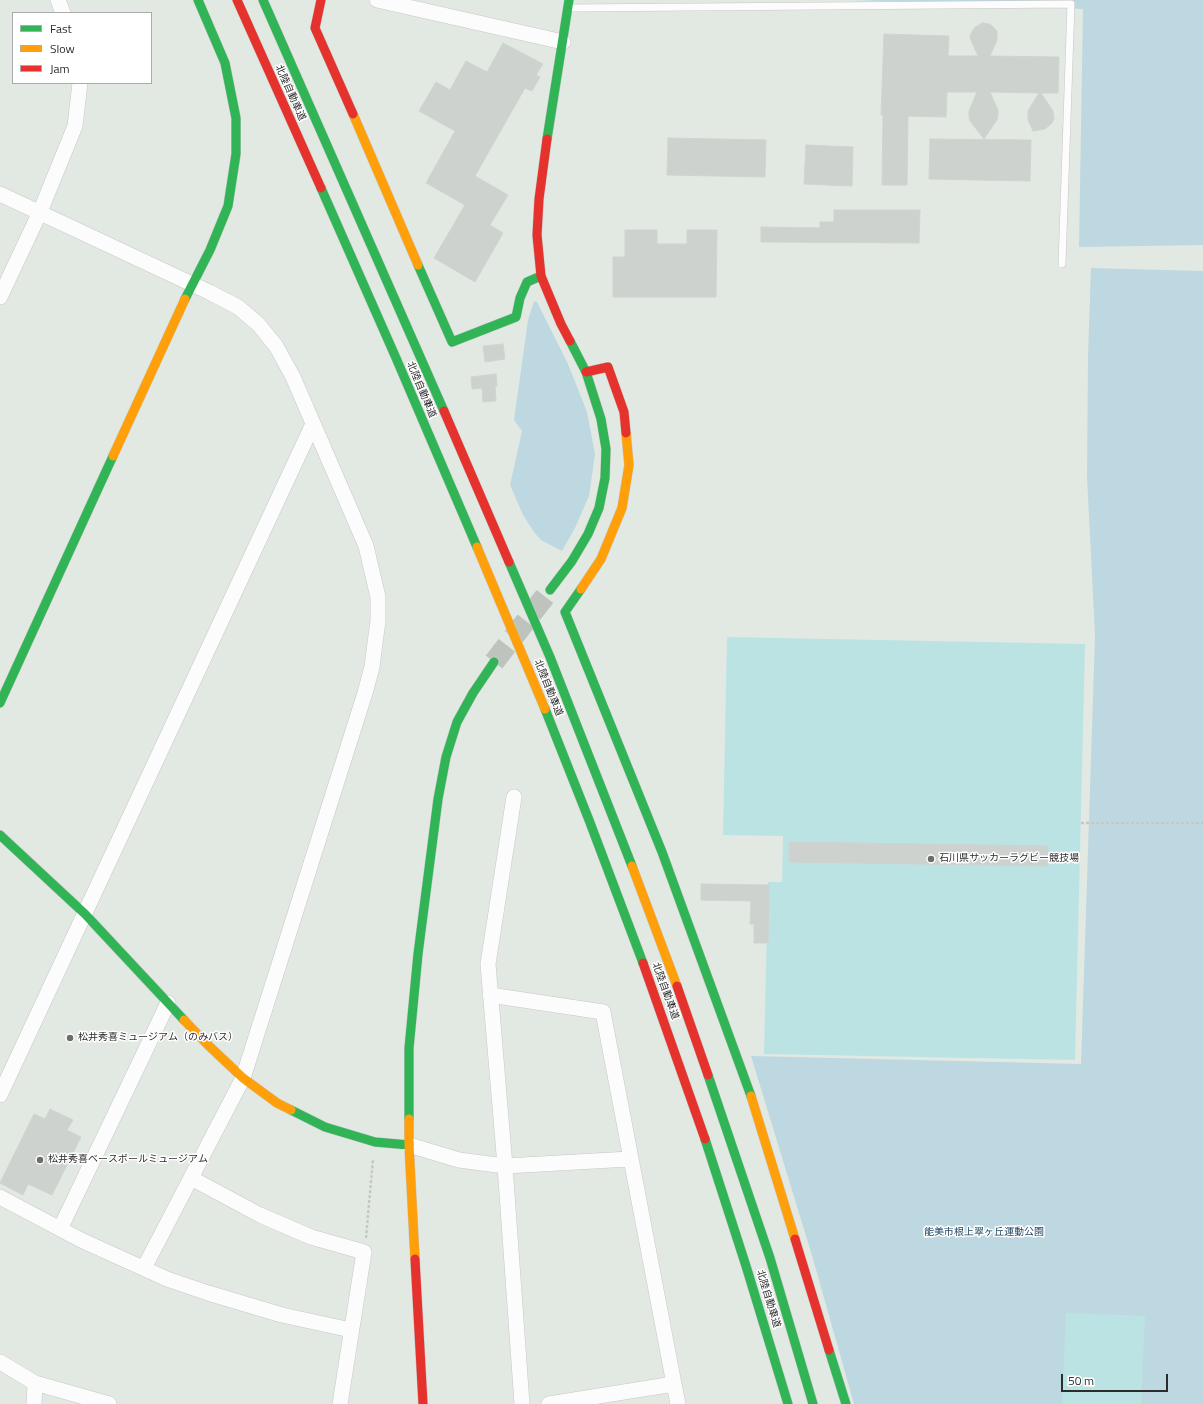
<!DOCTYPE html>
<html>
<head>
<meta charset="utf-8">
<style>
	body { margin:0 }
	#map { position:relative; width:1203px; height:1404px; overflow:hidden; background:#e2e9e3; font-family:"Titillium Web",sans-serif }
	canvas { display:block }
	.legend { position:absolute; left:12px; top:12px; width:140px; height:72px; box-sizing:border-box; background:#fff; border:1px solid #ababab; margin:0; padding:5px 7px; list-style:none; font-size:12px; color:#2c2c2c }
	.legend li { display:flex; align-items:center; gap:8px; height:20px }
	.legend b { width:20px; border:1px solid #ababab }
	.scale { position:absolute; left:1061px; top:1374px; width:107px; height:18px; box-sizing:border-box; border:2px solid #2c2c2c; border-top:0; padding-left:5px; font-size:12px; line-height:14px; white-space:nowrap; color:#2c2c2c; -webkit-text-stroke:3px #fff; paint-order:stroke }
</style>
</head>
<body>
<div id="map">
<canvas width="1203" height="1404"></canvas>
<ul class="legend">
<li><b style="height:5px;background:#30b455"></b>Fast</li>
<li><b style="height:5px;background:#ff9f0a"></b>Slow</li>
<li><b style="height:5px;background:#e5322d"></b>Jam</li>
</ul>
<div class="scale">50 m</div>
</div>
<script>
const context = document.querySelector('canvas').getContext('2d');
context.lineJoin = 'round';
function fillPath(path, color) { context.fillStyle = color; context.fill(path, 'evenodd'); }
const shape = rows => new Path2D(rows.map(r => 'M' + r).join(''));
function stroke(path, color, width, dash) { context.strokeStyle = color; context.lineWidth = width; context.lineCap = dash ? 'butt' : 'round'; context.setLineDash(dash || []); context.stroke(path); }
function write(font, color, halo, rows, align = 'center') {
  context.font = font + ' "Titillium Web","Noto Sans JP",sans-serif'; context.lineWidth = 3; context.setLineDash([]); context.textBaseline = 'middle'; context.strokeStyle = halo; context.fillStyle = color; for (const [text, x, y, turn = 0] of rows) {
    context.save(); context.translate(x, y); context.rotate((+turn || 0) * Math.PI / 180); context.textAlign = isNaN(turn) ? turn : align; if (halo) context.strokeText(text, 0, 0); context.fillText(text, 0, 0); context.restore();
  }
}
const green = shape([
	[853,0,1203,0,1203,245,1079,247,1083,9],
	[1091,268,1203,271,1203,1404,854,1404,813,1259,751,1056,1081,1064,1095,635,1087,477,1088,356],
	[534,301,537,302,568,364,587,412,595,454,589,496,575,528,562,551,541,540,534,532,523,515,510,485,522,431,514,420,528,320]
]);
const pitch = shape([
	[727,637,1085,644,1075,1060,764,1054,768,882,782,882,783,836,723,835],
	[1066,1313,1145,1316,1141,1404,1062,1404]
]);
const building = shape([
	[982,23,990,24,997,31,997,40,990,56,1059,57,1058,93,1041,93,1053,111,1054,119,1052,123,1045,129,1033,131,1028,120,1028,111,1039,93,990,92,998,110,998,115,997,120,984,139,970,121,969,116,969,111,977,92,947,92,946,117,908,116,907,185,882,185,883,115,881,115,884,34,949,36,948,56,978,56,971,40,970,36,974,28,982,23],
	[503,43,543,64,536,75,540,77,532,91,525,88,475,176,508,195,490,225,503,233,475,282,434,258,465,205,426,183,455,131,419,111,436,82,450,90,466,61,487,72,503,43],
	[668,138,766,140,765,177,667,175,668,138],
	[930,139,1031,140,1030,181,929,179,930,139],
	[806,145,853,147,852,186,804,184,806,145],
	[834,210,920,210,919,243,761,242,761,227,820,228,820,222,834,222,834,210],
	[625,230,657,230,657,244,687,244,687,230,717,230,716,297,613,297,613,257,625,257,625,230],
	[503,344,505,359,485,362,483,346,503,344],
	[496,374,497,386,495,386,496,401,483,402,482,388,472,389,471,377,496,374],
	[789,842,1048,846,1047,866,789,862,789,842],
	[701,884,769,885,768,943,754,943,754,924,750,924,751,901,701,900,701,884],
	[50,1109,73,1120,67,1130,81,1137,52,1195,28,1184,23,1195,0,1183,34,1114,45,1119,50,1109]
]);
const secondaryTunnel = shape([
	[494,662,550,590]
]);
const path = shape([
	[1081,823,1203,823],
	[366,1238,373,1159]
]);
const lane = shape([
	[570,8,1071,4,1062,264]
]);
const street = shape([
	[58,0,63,13],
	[377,0,563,42],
	[0,194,209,292,238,307,258,324,276,346,293,377,366,546,378,597,378,621,375,643,372,667,365,693,243,1078,144,1268],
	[0,297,40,212,75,126,80,83],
	[514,797,488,964,505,1166,522,1404],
	[490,995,603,1012,674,1384,549,1404],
	[0,1095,313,424],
	[409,1145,459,1160,505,1166,630,1159],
	[191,1178,260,1215,311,1237,364,1252,340,1404],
	[0,1197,81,1240,167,1279,208,1293,282,1315,351,1330],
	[60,1229,168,1003],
	[0,1362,35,1383,109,1404],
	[674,1384,678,1404],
	[34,1404,35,1383]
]);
const fast = shape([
	[263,0,444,411],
	[547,139,569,0],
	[321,188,396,358,477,547],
	[418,265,452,342,516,317,520,298,527,282,541,276],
	[185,299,210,250,228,206,236,154,236,118,225,63,198,0],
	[509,562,550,657,632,866],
	[581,589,565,612,662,852,751,1096],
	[550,590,572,561,588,534,599,508,605,478,606,449,601,419,586,372,570,341],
	[0,703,113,456],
	[545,709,589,820,643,963],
	[0,835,85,914,184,1020],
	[708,1075,770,1258,813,1404],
	[291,1110,325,1127,375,1142,409,1145],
	[409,1119,409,1048,418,954,438,799,446,757,457,722,473,693,494,662],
	[705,1139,746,1266,788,1404],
	[829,1350,846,1404]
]);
const slow = shape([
	[353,114,418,265],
	[113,456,185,299],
	[477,547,545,709],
	[581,589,601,559,622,508,629,465,626,433],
	[632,866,677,986],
	[184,1020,208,1045,243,1078,277,1103,291,1110],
	[751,1096,795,1239],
	[409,1119,409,1145,415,1259]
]);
const jam = shape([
	[237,0,321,188],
	[321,0,315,28,353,114],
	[547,139,539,199,537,235,541,276,561,324,570,341],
	[586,372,608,367,624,412,626,433],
	[444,411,509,562],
	[643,963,705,1139],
	[677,986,708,1075],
	[795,1239,829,1350],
	[415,1259,423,1404]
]);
const markers = [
	[931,859,4,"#6c6e6c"],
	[70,1038,4,"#6c6e6c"],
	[40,1160,4,"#6c6e6c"]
];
const streetNames = [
	["北陸自動車道",290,93,66],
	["北陸自動車道",421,390,67],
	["北陸自動車道",548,688,68],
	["北陸自動車道",665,991,70],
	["北陸自動車道",768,1299,73]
];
const poiNames = [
	["石川県サッカーラグビー競技場",939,859],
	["松井秀喜ミュージアム（のみバス）",78,1038],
	["松井秀喜ベースボールミュージアム",48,1160]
];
const parkNames = [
	["能美市根上翠ヶ丘運動公園",984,1233]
];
fillPath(green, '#bed8e1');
fillPath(pitch, '#bce3e4');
fillPath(building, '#cdd2ce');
stroke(building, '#ced4cf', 1);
stroke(secondaryTunnel, '#bec3be', 21, [21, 10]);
stroke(lane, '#c7c7c6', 8);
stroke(street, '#c7c7c6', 16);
stroke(fast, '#c7c7c6', 10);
stroke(slow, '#c7c7c6', 10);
stroke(jam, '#c7c7c6', 10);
stroke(path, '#c6c7c6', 2.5, [3, 2]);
stroke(lane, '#fbfcfb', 7);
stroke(street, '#fbfcfb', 15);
stroke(fast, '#30b455', 9);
stroke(slow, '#ff9f0a', 9);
stroke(jam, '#e5322d', 9);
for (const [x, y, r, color] of markers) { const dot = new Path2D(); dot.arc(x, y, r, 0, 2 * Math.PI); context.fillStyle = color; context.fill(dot); stroke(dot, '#fff', 1.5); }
write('10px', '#2c2c2c', '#fff', streetNames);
write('10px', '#2c2c2c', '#fff', poiNames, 'left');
write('10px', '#204564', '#fff', parkNames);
</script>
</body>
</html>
